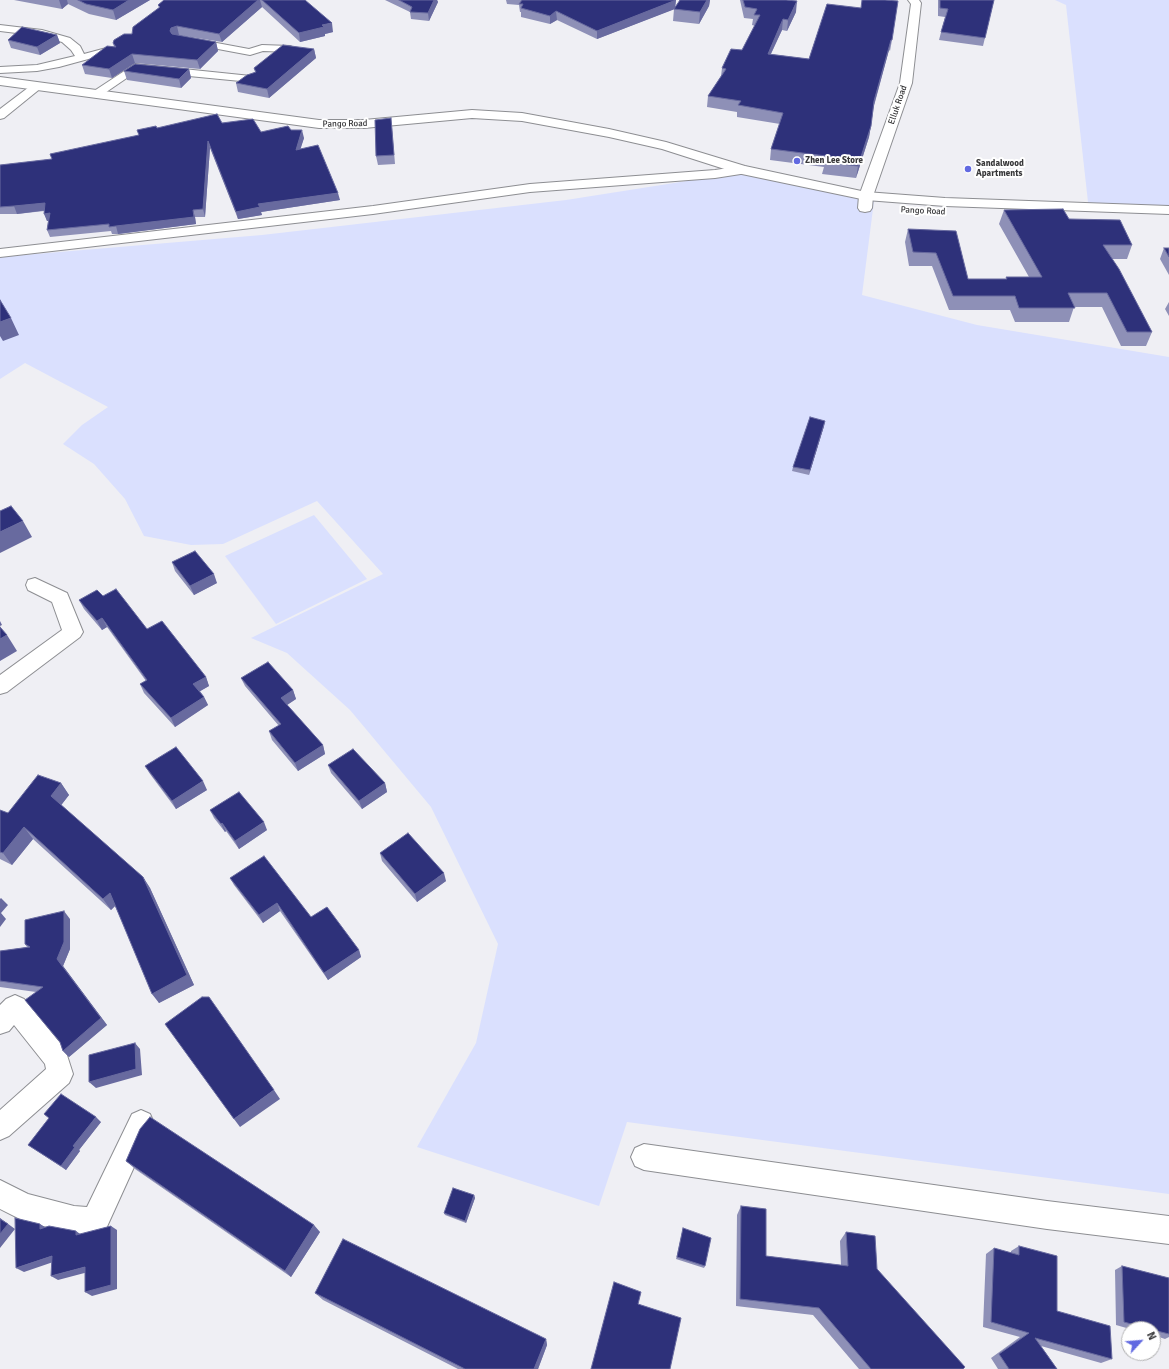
<!DOCTYPE html>
<html>
<head>
<meta charset="utf-8">
<style>
	body { margin:0 }
	#map { position:relative; width:1169px; height:1369px; overflow:hidden; background:#efeff4; font-family:Signika,sans-serif }
	canvas { display:block }
	.north { position:absolute; left:1121px; top:1321px; width:40px; height:40px; box-sizing:border-box; background:#fff; border:1px solid #afafb0; border-radius:50%; rotate:64deg; font-size:11px; font-weight:700; line-height:16px; text-align:center; color:#373739 }
	.north::after { content:''; display:block; margin:auto; width:14px; height:18px; background:#6169e1; clip-path:polygon(50% 0,100% 100%,50% 72%,0 100%) }
</style>
</head>
<body>
<div id="map">
<canvas width="1169" height="1369"></canvas>
<div class="north">N</div>
</div>
<script>
const context = document.querySelector('canvas').getContext('2d');
context.lineJoin = 'round';
function fillPath(path, color) { context.fillStyle = color; context.fill(path, 'evenodd'); }
const shape = rows => new Path2D(rows.map(r => 'M' + r).join(''));
function stroke(path, color, width, dash) { context.strokeStyle = color; context.lineWidth = width; context.lineCap = dash ? 'butt' : 'round'; context.setLineDash(dash || []); context.stroke(path); }
function write(font, color, halo, rows, align = 'center') {
  context.font = font + ' Signika,sans-serif'; context.lineWidth = 4; context.setLineDash([]); context.textBaseline = 'middle'; context.strokeStyle = halo; context.fillStyle = color; for (const [text, x, y, turn = 0] of rows) {
    context.save(); context.translate(x, y); context.rotate((+turn || 0) * Math.PI / 180); context.textAlign = isNaN(turn) ? turn : align; if (halo) context.strokeText(text, 0, 0); context.fillText(text, 0, 0); context.restore();
  }
}
const green = shape([
	[1055,0,1169,0,1169,213,1089,211,1066,5],
	[744,172,874,201,862,295,977,325,1169,357,1169,1194,627,1122,599,1206,417,1147,476,1043,498,944,431,807,350,710,287,653,251,638,383,574,317,501,223,544,191,545,144,536,125,499,94,464,63,444,82,425,108,407,25,363,0,379,0,257,262,235,566,200],
	[314,515,367,579,276,624,225,556]
]);
const street = shape([
	[908,0,919,0,921,3,912,83,873,196,872,208,870,211,865,212,860,211,858,208,859,196,900,83,911,4,908,0],
	[0,25,42,30,70,38,80,46,84,54,110,47,116,50,114,52,59,67,37,71,0,73,0,67,37,65,75,56,71,50,62,42,41,36,0,31,0,25],
	[190,38,249,49,262,45,290,46,296,49,290,52,263,51,250,55,186,43,185,41,186,39,190,38],
	[135,64,251,76,257,79,251,82,137,71,99,97,91,97,89,95,91,93,135,64],
	[37,83,43,86,41,88,4,118,0,119,0,109,33,84,37,83],
	[742,166,747,167,748,170,747,173,715,178,530,192,373,214,0,257,0,249,373,206,530,184,715,170,742,166],
	[35,578,67,593,83,632,80,637,7,692,0,694,0,675,62,630,52,602,28,590,26,585,28,580,35,578],
	[15,995,24,999,65,1049,73,1074,69,1083,9,1136,0,1140,0,1110,46,1069,45,1064,14,1025,9,1031,0,1034,0,1005,6,999,15,995],
	[141,1110,150,1114,154,1123,105,1231,95,1235,74,1234,24,1221,0,1209,0,1180,28,1194,74,1206,87,1207,132,1114,141,1110],
	[644,1144,1047,1201,1169,1216,1169,1244,1047,1229,644,1170,635,1166,631,1157,635,1148,644,1144]
]);
const secondary = shape([
	[0,77,319,120,364,120,472,110,522,113,609,129,666,142,745,166,866,192,945,198,1169,206,1169,214,945,206,866,200,737,173,662,149,609,137,522,121,472,118,364,128,319,128,0,85,0,77]
]);
const wall = shape([
	[14,0,150,0,116,20,89,14,68,4,62,9],
	[164,0,305,0,333,32,325,34,325,36,300,42,262,7,222,42,178,35,216,42,218,51,200,69,135,63,112,78,85,74,82,65,114,47,113,43,132,34,159,8,158,5],
	[385,0,437,0,438,2,429,21,411,19,410,12],
	[506,0,676,0,675,7,680,0,710,0,709,6,699,24,673,21,674,9,597,39,557,20,550,24,521,17,521,12,520,12,519,5,507,4],
	[740,0,786,0,796,12,787,31,782,30,771,54,809,59,827,4,892,40,890,51,889,50,874,106,869,137,856,178,822,174,824,167,770,160,771,149,780,124,737,117,737,112,707,107,708,96,721,76,722,68,742,50,755,26,752,25,753,19,744,18],
	[938,0,994,0,983,46,939,40,945,17,938,16],
	[57,35,60,43,40,55,11,48,8,40],
	[314,49,316,58,269,98,238,92,236,83,255,72,254,68],
	[189,69,191,78,181,88,127,80,124,71],
	[222,123,261,132,291,130,304,138,300,149,340,200,261,212,262,215,238,219,210,148,205,217,195,217,196,224,118,234,112,234,111,231,50,237,47,230,48,221,47,221,44,211,17,214,0,214,0,165,52,159,139,135,137,130],
	[392,127,395,164,378,165,376,156],
	[1004,210,1069,219,1132,245,1127,259,1112,259,1152,332,1146,346,1121,346,1102,307,1074,307,1069,322,1015,322,1010,310,949,310,932,266,909,266,905,242,908,229,968,279,1006,279,1006,277,1029,277,999,224],
	[1164,248,1169,248,1169,275,1160,259],
	[1169,302,1169,316,1165,309],
	[824,426,809,475,792,471,793,467],
	[172,562,217,583,194,595,175,571],
	[103,596,147,629,206,677,209,686,200,691,204,697,208,705,175,727,144,693,140,684,146,681,107,627,102,630,84,609,79,600],
	[241,678,293,690,296,699,287,705,323,745,325,754,298,771,272,740,269,731,279,726,245,686],
	[328,765,385,783,387,792,362,809,331,773],
	[145,766,207,790,176,809,150,774],
	[61,783,69,795,61,805,143,877,150,888,194,985,159,1003,115,906,111,910,33,839,12,865,0,859,0,810,8,813],
	[210,810,267,830,239,849,226,831,225,832,214,818],
	[380,853,446,881,417,902,382,861],
	[230,878,311,917,359,950,361,957,328,980,280,911,263,923,234,885],
	[70,919,70,949,63,966,107,1025,69,1057,63,1051,60,1042,36,992,0,987,0,951,27,947,25,944],
	[44,1114,101,1122,79,1150,80,1151,66,1170,28,1145,49,1118],
	[126,1161,320,1232,291,1277,135,1169],
	[474,1195,475,1198,466,1223,445,1215,444,1213],
	[741,1206,766,1256,841,1265,840,1241,846,1232,877,1269,963,1369,859,1369,813,1315,736,1306,737,1215],
	[683,1228,705,1266,704,1268,676,1259],
	[1019,1246,1057,1311,1112,1359,1101,1363,1041,1346,1057,1369,998,1369,991,1358,1020,1337,983,1327,986,1254,994,1248,1011,1253,1011,1251],
	[1122,1266,1169,1278,1169,1337,1165,1339,1153,1335,1153,1329,1130,1329,1116,1325,1115,1270],
	[315,1293,546,1339,547,1345,538,1369,458,1369,323,1300]
]);
const shadedWall = shape([
	[59,0,67,0,68,4,62,9],
	[129,0,150,0,116,20,113,10],
	[258,0,260,0,262,7,222,42,219,34],
	[434,0,437,0,438,2,429,21,428,13],
	[676,0,675,9,597,39,597,31],
	[707,0,710,0,709,6,699,24,700,12],
	[797,1,796,12,787,31,788,20],
	[556,11,557,20,550,24,550,16],
	[783,19,782,30,766,64,768,54],
	[332,23,333,32,325,34,325,36,300,42,299,33,322,25],
	[177,26,179,35,174,36,170,31,171,28],
	[57,35,60,43,40,55,37,47],
	[891,40,889,50,872,112,874,101],
	[216,42,218,51,200,69,197,60],
	[314,49,316,58,269,98,267,89],
	[132,54,135,63,112,78,109,69],
	[189,69,191,78,181,88,179,79],
	[871,126,869,137,856,178,858,166],
	[302,130,304,138,298,157,296,150],
	[208,141,210,148,205,217,203,209],
	[338,193,340,200,261,212,262,215,238,219,236,212,258,204],
	[45,203,48,210,17,214,14,206],
	[193,210,195,217,196,224,118,234,116,226],
	[50,213,53,221,47,221,44,214],
	[11,318,19,335,3,341,0,336,0,322],
	[825,421,824,426,809,475,810,470],
	[23,521,32,537,0,553,0,532],
	[214,574,217,583,194,595,190,586],
	[102,618,107,627,102,630,97,621],
	[0,621,2,625,0,626],
	[7,635,17,651,0,661,0,639],
	[206,677,209,686,197,693,193,684],
	[293,690,296,699,284,707,281,698],
	[204,697,208,705,175,727,171,718],
	[323,745,325,754,298,771,295,763],
	[203,781,207,790,176,809,172,801],
	[61,783,69,795,59,808,51,796],
	[385,783,387,792,362,809,359,801],
	[264,822,267,830,239,849,235,841],
	[222,823,226,831,225,832,221,824],
	[24,827,33,839,12,865,3,853],
	[444,873,446,881,417,902,415,894],
	[143,877,150,888,194,985,159,1003,152,994],
	[110,893,117,904,111,910,103,899],
	[1,898,8,905,1,913,6,919,0,927,0,899],
	[277,903,280,911,263,923,259,915],
	[64,911,70,919,70,949,63,966,107,1025,69,1057,63,1051,57,959],
	[359,950,361,957,328,980,324,973],
	[135,1043,140,1049,142,1075,96,1088,89,1082],
	[274,1090,280,1099,240,1127,234,1119],
	[96,1117,101,1122,79,1150,80,1151,66,1170,61,1166,73,1146],
	[474,1195,475,1198,466,1223,465,1221],
	[0,1218,15,1229,0,1248],
	[40,1224,48,1229,40,1229],
	[314,1225,320,1232,291,1277,285,1271],
	[111,1226,117,1230,117,1289,92,1296,85,1292],
	[76,1231,83,1236,76,1235],
	[52,1256,59,1260,24,1272,16,1268],
	[85,1267,92,1271,58,1280,51,1276],
	[546,1339,547,1345,538,1369,534,1369]
]);
const building = shape([
	[78,0,129,0,113,10,86,4,78,0],
	[164,0,258,0,219,34,177,26,171,28,170,31,172,34,216,42,197,60,132,54,109,69,82,65,107,46,116,47,113,43,114,40,124,34,132,34,133,27,160,7,158,5,164,0],
	[262,0,305,0,332,23,322,25,324,27,299,33,262,0],
	[399,0,434,0,428,13,410,12,412,7,399,0],
	[522,0,676,0,597,31,556,11,550,16,521,8,523,4,519,4,522,0],
	[680,0,707,0,700,12,674,9,680,0],
	[743,0,786,0,797,1,788,20,783,19,768,54,809,59,827,4,861,8,862,0,885,0,898,1,892,40,891,40,874,101,871,126,858,166,824,162,826,156,771,149,783,113,738,105,741,101,708,96,726,69,722,68,731,49,742,50,760,15,754,15,757,9,745,7,743,0],
	[940,0,994,0,985,38,941,32,948,9,940,8,940,0],
	[22,27,57,35,37,47,8,40,22,27],
	[283,45,314,49,267,89,236,83,247,75,256,72,254,68,283,45],
	[135,64,189,69,179,79,124,71,135,64],
	[217,114,222,123,253,119,261,132,288,126,291,130,302,130,296,150,318,145,338,193,258,204,260,207,236,212,208,141,203,209,193,210,194,217,116,226,109,227,109,224,47,230,50,213,44,214,45,203,14,206,0,207,0,165,52,159,50,154,139,135,137,130,156,126,157,128,217,114],
	[391,118,394,155,376,156,375,120,391,118],
	[1063,209,1069,219,1120,220,1132,245,1103,245,1119,269,1152,332,1127,332,1107,293,1068,293,1075,308,1019,308,1015,296,953,296,936,253,913,252,908,229,956,231,968,279,1007,279,1006,277,1042,277,1004,210,1063,209],
	[1164,248,1169,248,1169,257,1164,248],
	[0,300,11,318,0,322,0,300],
	[810,417,825,421,810,470,793,467,810,417],
	[11,506,23,521,0,532,0,511,11,506],
	[195,551,214,574,190,586,172,562,195,551],
	[116,589,147,629,162,621,206,677,193,684,204,697,171,718,140,684,147,680,102,618,97,621,79,600,97,590,103,596,116,589],
	[0,627,7,635,0,639,0,627],
	[268,662,293,690,281,698,323,745,295,763,269,731,281,724,241,678,268,662],
	[176,747,203,781,172,801,145,766,176,747],
	[353,749,385,783,359,801,328,765,353,749],
	[38,775,61,783,51,796,143,877,187,975,152,994,110,893,103,899,24,827,3,853,0,852,0,810,8,813,38,775],
	[239,792,264,822,235,841,222,823,221,824,210,810,239,792],
	[408,833,444,873,415,894,380,853,408,833],
	[264,856,311,917,327,907,359,950,324,973,277,903,259,915,230,878,264,856],
	[64,911,64,942,57,959,101,1018,63,1051,60,1042,25,1000,43,987,0,981,0,951,30,947,25,944,25,920,64,911],
	[202,997,209,997,274,1090,234,1119,165,1024,202,997],
	[135,1043,136,1069,89,1082,89,1055,135,1043],
	[61,1094,96,1117,73,1146,75,1147,61,1166,28,1145,49,1118,44,1114,61,1094],
	[150,1117,314,1225,285,1271,126,1161,140,1129,150,1117],
	[453,1188,474,1195,465,1221,444,1213,453,1188],
	[741,1206,766,1209,766,1256,848,1266,846,1232,875,1236,877,1269,965,1367,963,1369,871,1369,819,1308,740,1299,741,1206],
	[15,1218,40,1224,40,1229,49,1226,76,1231,76,1235,111,1226,111,1285,85,1292,85,1267,51,1276,52,1256,16,1268,15,1218],
	[0,1219,8,1224,0,1234,0,1219],
	[683,1228,711,1238,705,1266,677,1257,683,1228],
	[343,1239,546,1339,534,1369,465,1369,315,1293,343,1239],
	[1019,1246,1057,1256,1057,1311,1110,1326,1112,1359,1035,1338,1057,1369,1009,1369,999,1354,1029,1333,991,1322,994,1248,1019,1255,1019,1246],
	[1122,1266,1169,1278,1169,1334,1153,1330,1153,1329,1150,1329,1124,1322,1122,1266],
	[614,1282,641,1292,638,1304,681,1318,670,1369,591,1369,614,1282]
]);
const markers = [
	[797,161,4,"#6169e1"],
	[968,169,4,"#6169e1"]
];
const farStreetnames = [
	["Elluk Road",898,105,-71],
	["Pango Road",345,124,-1],
	["Pango Road",923,211,3]
];
const farPoinames = [
	["Zhen Lee Store",805,161],
	["Sandalwood",976,164],
	["Apartments",976,174]
];
fillPath(green, '#dae0fe');
stroke(street, '#8d8e92', 2);
stroke(secondary, '#8d8e92', 2);
fillPath(street, '#fff');
fillPath(secondary, '#fff');
fillPath(wall, '#8e90b7');
fillPath(shadedWall, '#686a9f');
fillPath(building, '#2e317a');
stroke(building, '#686a9f', 1);
for (const [x, y, r, color] of markers) { const dot = new Path2D(); dot.arc(x, y, r, 0, 2 * Math.PI); context.fillStyle = color; context.fill(dot); stroke(dot, '#fff', 1.5); }
write('9px', '#373739', '#fff', farStreetnames);
write('bold 9px', '#373739', '#fff', farPoinames, 'left');
</script>
</body>
</html>
